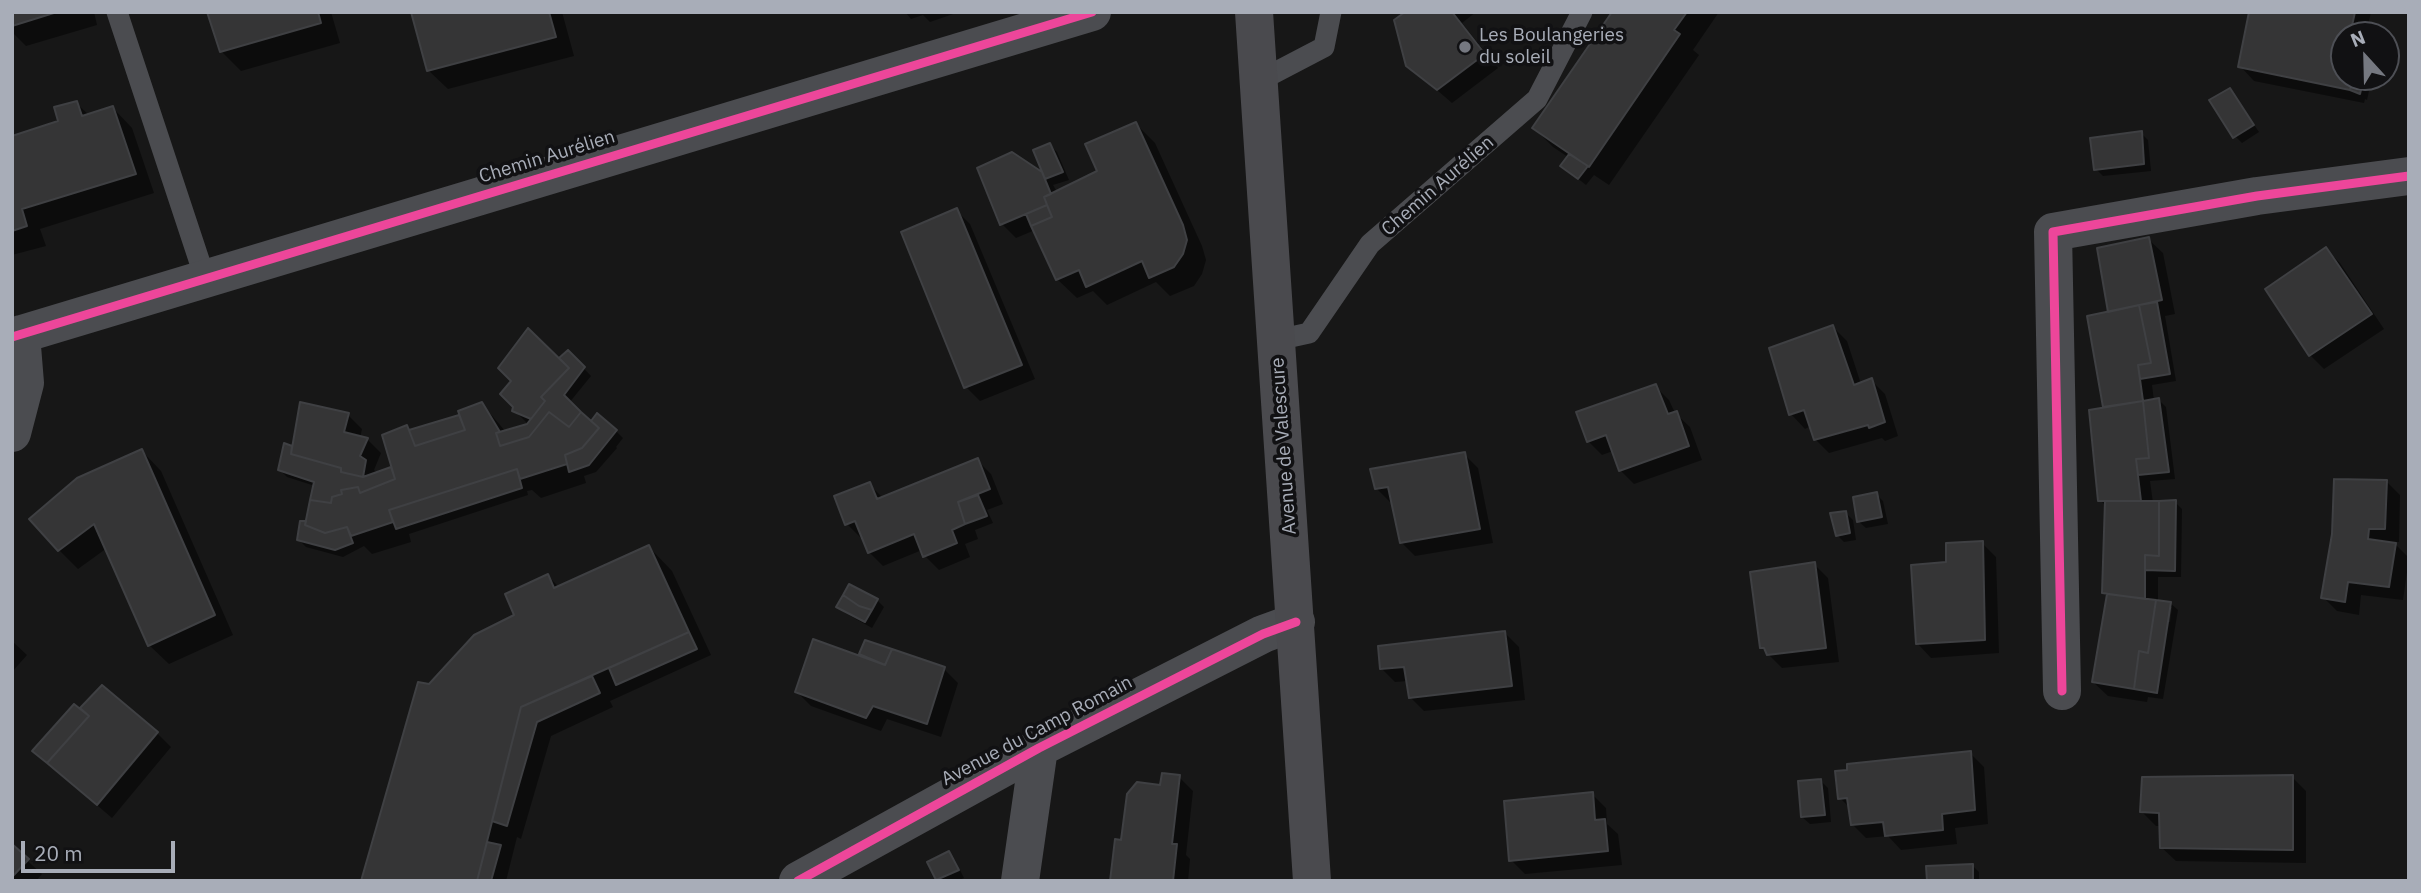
<!DOCTYPE html>
<html>
<head>
<meta charset="utf-8">
<style>
	body { margin:0 }
	#map { position:relative; width:2421px; height:893px; overflow:hidden; background:#171717; font-family:"IBM Plex Sans",sans-serif }
	canvas { display:block }
	.frame { position:absolute; inset:0; border:14px solid #a8adb8; pointer-events:none }
	.north { position:absolute; left:2330px; top:21px; width:70px; height:70px; box-sizing:border-box; background:#111113; border:2px solid #4d4f55; border-radius:50%; rotate:338deg; font-size:19px; font-weight:700; line-height:28px; text-align:center; color:#a8adb8 }
	.north::after { content:''; display:block; margin:auto; width:24px; height:32px; background:#757880; clip-path:polygon(50% 0,100% 100%,50% 72%,0 100%) }
	.scale { position:absolute; left:21px; top:841px; width:154px; height:32px; box-sizing:border-box; border:4px solid #a8adb8; border-top:0; padding-left:9px; font-size:21px; line-height:24px; white-space:nowrap; color:#a8adb8; -webkit-text-stroke:5px #111113; paint-order:stroke }
</style>
</head>
<body>
<div id="map">
<canvas width="2421" height="893"></canvas>
<div class="frame"></div>
<div class="north">N</div>
<div class="scale">20 m</div>
</div>
<script>
const context = document.querySelector('canvas').getContext('2d');
context.lineJoin = 'round';
function fillPath(path, color) { context.fillStyle = color; context.fill(path, 'evenodd'); }
const shape = rows => new Path2D(rows.map(r => 'M' + r).join(''));
function stroke(path, color, width, dash) { context.strokeStyle = color; context.lineWidth = width; context.lineCap = dash ? 'butt' : 'round'; context.setLineDash(dash || []); context.stroke(path); }
function write(font, color, halo, rows, align = 'center') {
  context.font = font + ' "IBM Plex Sans",sans-serif'; context.lineWidth = 7; context.setLineDash([]); context.textBaseline = 'middle'; context.strokeStyle = halo; context.fillStyle = color; for (const [text, x, y, turn = 0] of rows) {
    context.save(); context.translate(x, y); context.rotate((+turn || 0) * Math.PI / 180); context.textAlign = isNaN(turn) ? turn : align; if (halo) context.strokeText(text, 0, 0); context.fillText(text, 0, 0); context.restore();
  }
}
const shadow = shape([
	[12,12,94,12,97,25,26,46,12,32],
	[210,12,331,12,340,43,241,71,221,51],
	[413,12,562,12,574,56,448,89,428,70],
	[905,12,959,12,930,22,923,15,911,19],
	[1407,12,1476,12,1462,23,1498,68,1452,103,1408,65],
	[1614,12,1719,12,1693,50,1699,55,1609,185,1594,175,1586,185,1562,166,1568,157,1553,147,1534,128],
	[2251,12,2371,12,2366,35,2344,35,2344,77,2372,77,2367,100,2365,99,2364,103,2254,81,2240,66],
	[2230,90,2259,132,2242,143,2235,136],
	[76,103,89,115,113,108,132,128,154,193,40,229,46,246,12,255,12,138,61,122],
	[1136,124,1155,143,1202,246,1206,260,1202,274,1194,286,1170,296,1156,282,1107,305,1093,291,1077,298,1057,279,1035,230,1016,238,1002,224,979,169,1041,173,1047,180,1035,151,1050,145,1057,152,1069,180,1053,185,1057,192,1099,172],
	[2141,133,2148,140,2151,171,2103,176,2096,169],
	[956,210,970,224,1035,379,980,401,966,387],
	[2148,239,2163,253,2175,314,2165,316,2176,381,2152,385,2154,401,2159,400,2166,407,2175,479,2150,481,2153,503,2175,502,2182,509,2181,577,2158,577,2158,602,2170,603,2178,610,2163,699,2148,697,2147,702,2108,696,2093,682,2108,597,2103,592,2107,507,2100,500,2105,408,2089,318,2110,313],
	[2169,607,2172,607,2170,622,2166,622],
	[2326,249,2340,263,2384,329,2324,369,2310,355],
	[1833,327,1847,341,1861,384,1871,380,1885,394,1898,436,1885,441,1882,438,1829,453,1815,439,1811,426,1805,429,1791,414],
	[568,352,591,376,569,403,591,423,616,431,623,438,616,447,617,448,596,472,584,476,586,483,541,498,532,490,527,491,528,495,409,534,411,542,372,554,364,546,343,557,306,547,298,539,308,523,315,486,287,477,280,470,291,447,293,450,348,415,362,429,360,438,367,439,381,453,374,470,378,473,390,469,395,474,407,427,411,431,461,416,482,404,506,432,529,425,514,410,568,365],
	[1655,386,1669,400,1675,413,1690,427,1702,460,1634,484,1620,470,1613,451,1602,455,1588,441],
	[142,451,161,471,233,635,169,664,149,645,107,548,78,569,59,550],
	[1464,454,1478,468,1493,543,1415,556,1401,542,1393,502,1390,502,1376,488],
	[977,460,991,474,1003,504,987,510,993,523,975,530,978,539,965,544,970,557,939,570,925,556,922,550,883,566,869,552,863,537,861,538,847,524,869,484,883,498],
	[2386,481,2400,495,2399,542,2393,542,2409,558,2403,600,2361,595,2359,615,2337,611,2323,597,2334,534],
	[1876,494,1883,501,1888,524,1866,528,1858,521],
	[1846,513,1853,520,1856,540,1844,542,1837,535],
	[1982,543,1996,557,1999,653,1931,658,1917,643,1948,564],
	[649,547,672,571,711,655,610,701,613,707,551,736,521,839,517,837,506,881,363,881,430,686,517,616,548,576,559,587],
	[1814,564,1828,578,1839,662,1782,668,1761,647],
	[877,600,884,607,872,628,845,613,838,606],
	[1505,633,1519,647,1525,700,1424,711,1410,697,1408,681,1395,682,1381,668],
	[12,641,27,655,12,672],
	[861,654,944,669,958,683,941,737,887,719,881,731,811,706,797,692,867,660],
	[89,718,157,733,171,747,112,818,56,770],
	[1970,753,1984,767,1988,824,1955,828,1957,844,1901,850,1888,836,1866,838,1852,824,1850,808,1840,798,1849,772],
	[1179,777,1193,791,1186,855,1190,859,1188,881,1112,881,1123,842,1161,787],
	[2292,777,2306,791,2306,863,2176,861,2161,847,2161,826,2156,826,2142,812],
	[1821,781,1828,788,1831,822,1810,824,1802,817],
	[1592,794,1606,808,1607,824,1618,834,1622,865,1525,874,1511,860],
	[12,847,42,874,36,881,12,881],
	[948,853,955,860,964,878,957,881,939,881,937,879],
	[1972,865,1979,872,1979,881,1928,881]
]);
const building = shape([
	[12,12,57,12,12,26,12,12],
	[207,12,318,12,321,23,220,52,207,12],
	[411,12,549,12,556,37,427,71,411,12],
	[1405,12,1452,12,1485,54,1437,90,1406,66,1394,20,1405,12],
	[1612,12,1687,12,1674,30,1680,34,1589,167,1532,128,1612,12],
	[2249,12,2355,12,2350,35,2344,35,2344,77,2353,77,2350,90,2238,67,2249,12],
	[2353,77,2364,77,2360,94,2350,90,2353,77],
	[2230,88,2254,125,2233,138,2209,100,2230,88],
	[77,101,82,116,113,106,136,174,22,209,27,226,12,231,12,136,58,121,54,107,77,101],
	[1136,122,1183,225,1187,240,1183,254,1174,267,1149,278,1142,261,1086,287,1079,270,1056,280,1031,226,1052,217,1044,197,1097,171,1085,144,1136,122],
	[2142,131,2144,164,2094,170,2090,138,2142,131],
	[1050,143,1063,172,1045,179,1033,150,1050,143],
	[1012,152,1042,172,1051,194,1044,197,1047,205,1000,225,977,168,1012,152],
	[1569,154,1588,166,1578,179,1560,166,1569,154],
	[1047,205,1052,217,1031,226,1026,214,1047,205],
	[957,208,1022,365,964,388,901,232,957,208],
	[2149,237,2162,300,2108,312,2097,248,2149,237],
	[2326,247,2372,314,2309,356,2265,289,2326,247],
	[2157,302,2170,374,2140,379,2138,365,2151,363,2139,305,2157,302],
	[2139,305,2151,363,2138,365,2143,401,2103,407,2087,316,2139,305],
	[1833,325,1854,385,1872,378,1885,422,1869,428,1868,425,1814,440,1804,410,1789,415,1769,348,1833,325],
	[528,328,569,368,541,397,545,401,531,419,512,411,513,407,500,394,511,381,498,368,528,328],
	[568,350,585,367,564,395,581,412,569,427,549,412,529,437,500,446,496,433,527,424,545,401,541,397,569,368,559,358,568,350],
	[1656,384,1668,414,1677,411,1689,446,1619,471,1606,435,1587,442,1576,412,1656,384],
	[2159,398,2169,472,2138,475,2136,459,2149,458,2143,401,2159,398],
	[2143,401,2149,458,2136,459,2141,501,2098,501,2089,410,2143,401],
	[300,402,349,413,344,432,368,438,360,456,366,460,363,477,341,472,341,468,291,454,300,402],
	[482,402,500,432,496,433,500,446,529,437,549,412,569,427,581,412,599,428,582,448,565,455,567,464,520,479,517,469,389,510,393,522,351,536,347,527,325,533,305,525,310,500,331,503,332,497,342,494,341,490,358,487,360,493,395,479,382,435,407,425,415,446,465,430,458,411,482,402],
	[597,413,617,430,589,465,569,472,565,455,582,448,599,428,591,421,597,413],
	[459,415,465,430,415,446,409,430,459,415],
	[284,443,292,446,291,454,341,468,341,472,363,477,391,467,395,479,360,493,358,487,341,490,342,494,332,497,331,503,310,500,314,482,278,470,284,443],
	[142,449,215,615,148,646,94,524,58,551,29,519,77,478,142,449],
	[1465,452,1480,529,1400,543,1388,487,1375,489,1370,469,1465,452],
	[978,458,990,489,958,502,965,524,952,530,957,543,923,557,914,534,868,553,855,521,845,525,834,496,870,482,877,499,978,458],
	[517,469,522,488,396,529,389,510,517,469],
	[2334,479,2387,480,2385,529,2369,529,2368,539,2396,543,2389,587,2348,582,2345,602,2321,598,2332,534,2334,479],
	[1877,492,1882,517,1857,522,1853,497,1877,492],
	[978,495,987,516,965,524,958,502,978,495],
	[2176,500,2175,571,2145,570,2145,555,2159,556,2159,501,2176,500],
	[2105,501,2159,501,2159,556,2145,555,2145,599,2102,593,2105,501],
	[1846,511,1850,533,1836,536,1830,513,1846,511],
	[300,521,306,521,305,525,325,533,347,527,353,543,335,550,297,540,300,521],
	[1983,541,1985,640,1916,644,1911,565,1946,562,1946,543,1983,541],
	[649,545,689,632,521,707,477,881,361,881,418,682,429,684,474,635,514,615,505,594,548,574,554,588,649,545],
	[1815,562,1826,648,1767,655,1764,648,1760,648,1750,572,1815,562],
	[849,584,878,599,872,610,859,606,843,595,849,584],
	[2107,594,2156,600,2148,653,2139,651,2134,689,2092,682,2107,594],
	[843,595,859,606,872,610,865,622,836,607,843,595],
	[2156,600,2171,602,2157,693,2134,689,2139,651,2148,653,2156,600],
	[1505,631,1512,686,1409,698,1404,667,1380,669,1378,646,1505,631],
	[689,632,697,649,616,685,609,668,689,632],
	[813,639,885,665,892,649,945,667,927,724,873,706,866,718,795,692,813,639],
	[865,640,892,649,885,665,859,654,865,640],
	[592,676,600,693,537,722,507,826,492,821,521,707,592,676],
	[102,685,158,732,97,805,47,763,89,716,80,708,102,685],
	[74,704,89,716,47,763,32,751,74,704],
	[1971,751,1975,810,1942,814,1943,830,1885,836,1883,822,1851,825,1847,798,1838,799,1835,771,1847,770,1847,764,1971,751],
	[1162,773,1180,775,1172,844,1177,844,1173,881,1110,881,1115,839,1121,840,1127,794,1137,782,1160,785,1162,773],
	[2293,775,2293,850,2160,848,2159,813,2140,812,2142,777,2293,775],
	[1821,779,1825,815,1801,817,1798,781,1821,779],
	[1593,792,1595,820,1605,819,1608,851,1509,861,1504,801,1593,792],
	[487,842,501,845,491,881,477,881,487,842],
	[12,844,29,859,12,877,12,844],
	[949,851,959,870,936,880,927,862,949,851],
	[1973,864,1973,881,1927,881,1926,866,1973,864]
]);
const service = shape([
	[117,12,205,278],
	[1257,82,1324,47,1331,12],
	[1277,340,1309,333,1370,244,1537,99,1582,12]
]);
const minor = shape([
	[12,337,1092,12],
	[12,433,25,383,21,334],
	[2062,691,2053,232,2257,196,2409,176],
	[798,881,1039,748,1263,634,1296,622],
	[1020,881,1039,748]
]);
const secondary = shape([
	[1254,12,1312,881]
]);
const cycleway = shape([
	[12,337,1092,12],
	[2062,691,2053,232,2257,196,2409,176],
	[798,881,1039,748,1263,634,1296,622]
]);
const markers = [
	[1465,47,7,"#757880"]
];
const poiNames = [
	["Les Boulangeries",1479,36],
	["du soleil",1479,58]
];
const streetNames = [
	["Chemin Aurélien",547,157,-17],
	["Chemin Aurélien",1438,186,-41],
	["Avenue de Valescure",1284,446,-94],
	["Avenue du Camp Romain",1037,731,-28]
];
fillPath(shadow, '#0007');
fillPath(building, '#353536');
stroke(building, '#3f4043', 2);
stroke(service, '#4b4c50', 21);
stroke(minor, '#4b4c50', 38);
stroke(secondary, '#4a4a4e', 38);
stroke(cycleway, '#ed469a', 9);
for (const [x, y, r, color] of markers) { const dot = new Path2D(); dot.arc(x, y, r, 0, 2 * Math.PI); context.fillStyle = color; context.fill(dot); stroke(dot, '#111113', 2.5); }
write('19px', '#a8adb8', '#111113', poiNames, 'left');
write('19px', '#a8adb8', '#111113', streetNames);
</script>
</body>
</html>
